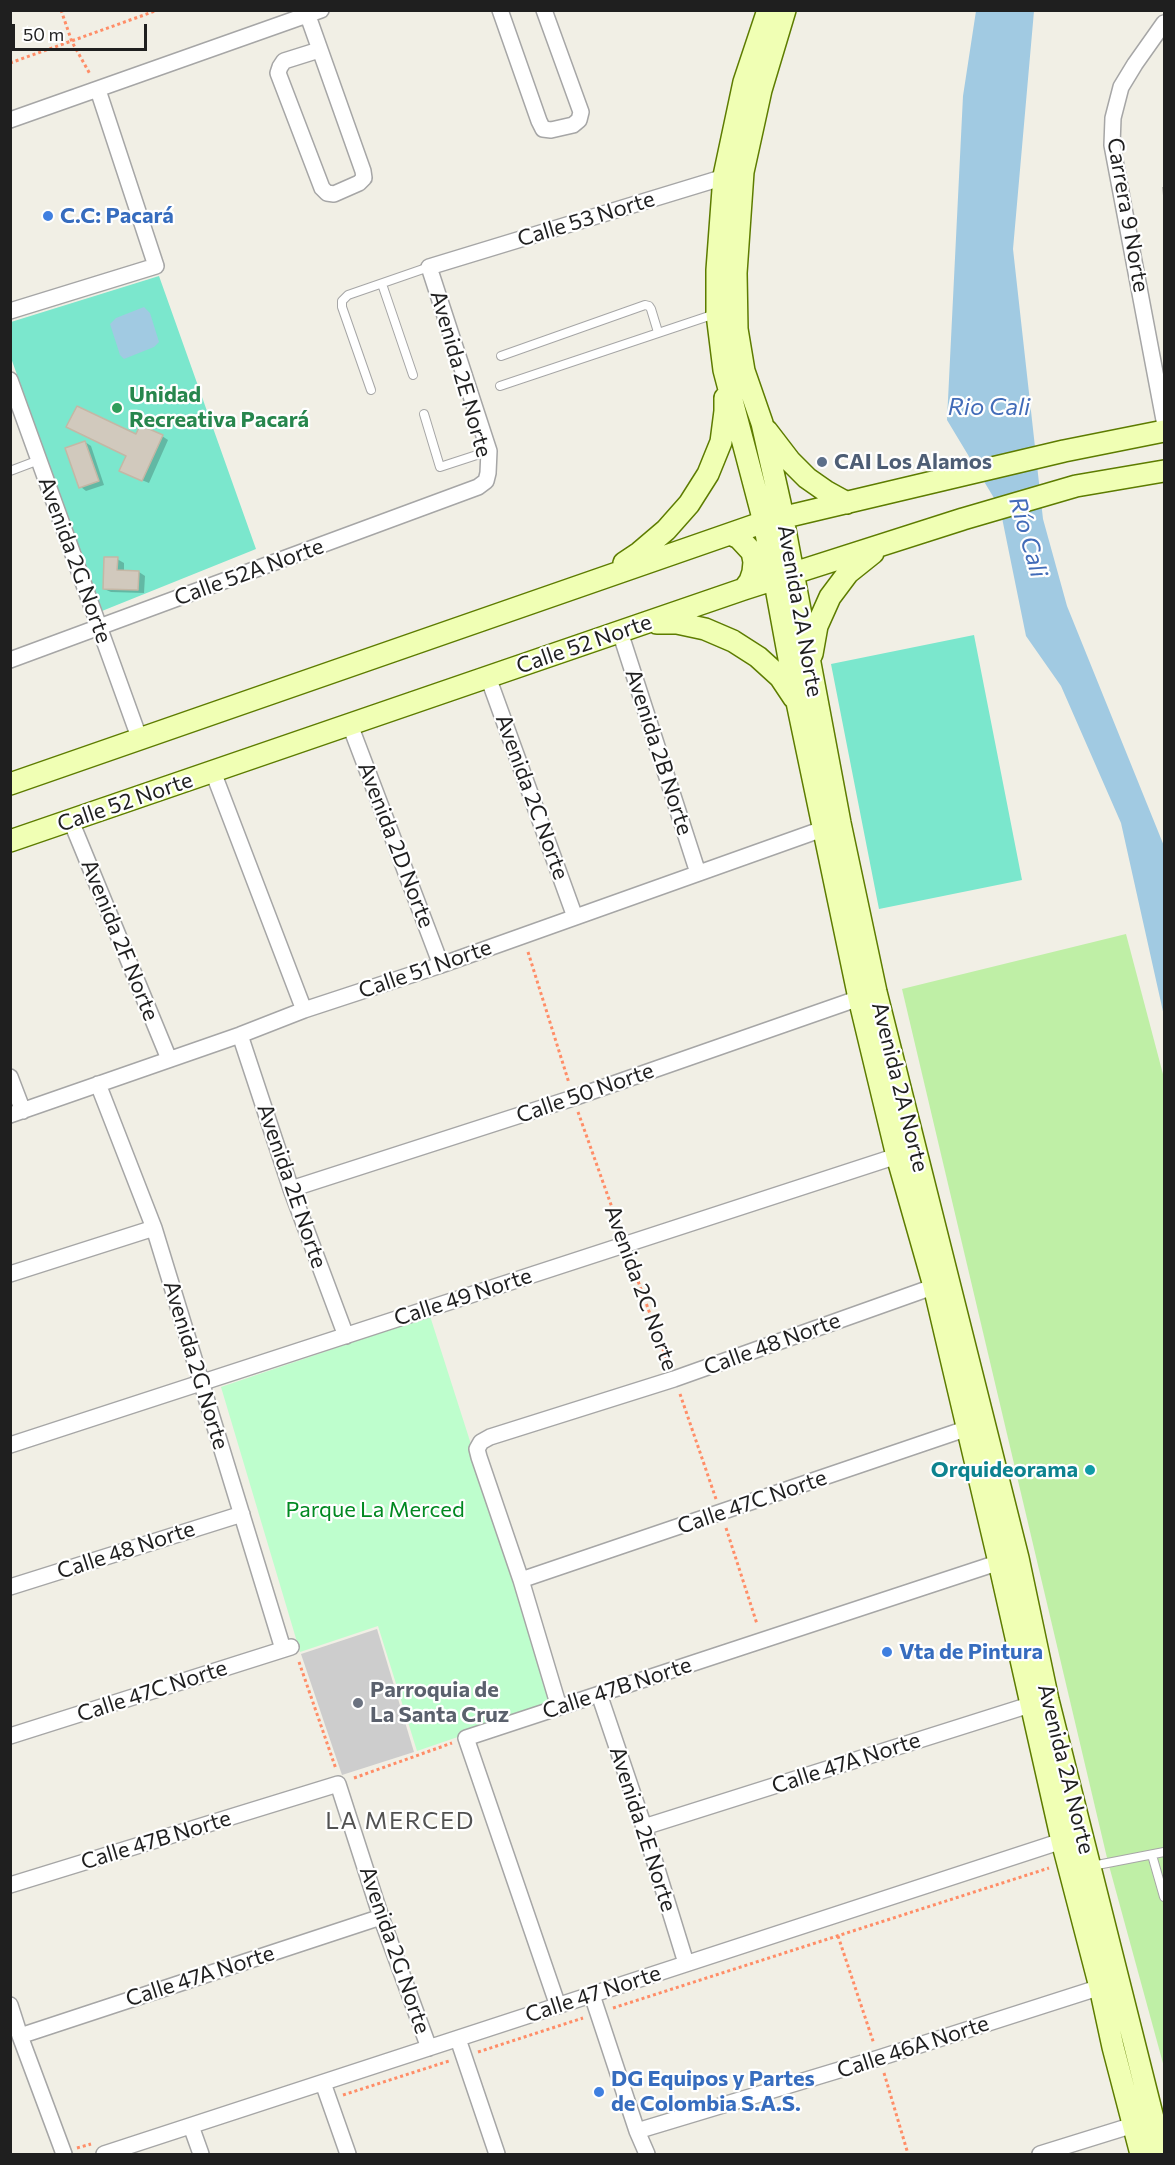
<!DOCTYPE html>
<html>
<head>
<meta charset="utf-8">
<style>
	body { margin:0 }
	#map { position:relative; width:1175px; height:2165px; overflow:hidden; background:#f1efe5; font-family:Commissioner,sans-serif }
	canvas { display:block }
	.frame { position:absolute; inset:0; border:12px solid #1f1f1f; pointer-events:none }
	.scale { position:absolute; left:12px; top:24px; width:135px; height:27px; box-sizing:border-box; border:3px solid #1f1f1f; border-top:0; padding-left:8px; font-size:18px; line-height:21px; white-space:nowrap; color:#1f1f1f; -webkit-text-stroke:4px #fff; paint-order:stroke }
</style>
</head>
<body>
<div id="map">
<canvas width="1175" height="2165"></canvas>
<div class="frame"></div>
<div class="scale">50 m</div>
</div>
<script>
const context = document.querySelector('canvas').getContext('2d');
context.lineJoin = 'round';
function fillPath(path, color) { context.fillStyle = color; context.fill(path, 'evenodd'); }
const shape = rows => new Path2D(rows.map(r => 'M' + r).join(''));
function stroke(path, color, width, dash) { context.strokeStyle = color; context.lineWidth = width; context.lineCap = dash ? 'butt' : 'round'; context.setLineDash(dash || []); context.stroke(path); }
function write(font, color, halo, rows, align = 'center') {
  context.font = font + ' Commissioner,sans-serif'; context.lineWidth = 4.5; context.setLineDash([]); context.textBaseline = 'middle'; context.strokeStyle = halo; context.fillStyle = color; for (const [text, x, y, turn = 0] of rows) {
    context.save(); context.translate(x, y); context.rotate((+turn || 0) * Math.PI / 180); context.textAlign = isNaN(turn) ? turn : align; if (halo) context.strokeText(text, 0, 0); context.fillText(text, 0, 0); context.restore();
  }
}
const religious = shape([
	[377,1629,414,1752,342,1775,301,1654]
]);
const grass = shape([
	[1126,934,1164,1078,1164,2067,1108,1862,902,989]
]);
const park = shape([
	[430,1316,554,1704,417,1751,378,1626,300,1652,221,1387]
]);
const pitch = shape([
	[159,276,256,549,102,611,11,358,11,322],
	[974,635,1022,880,879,909,831,664]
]);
const water = shape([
	[976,11,1034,11,1013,249,1043,519,1067,606,1164,846,1164,1016,1121,823,1061,686,1026,636,1000,508,947,420,963,96],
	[144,307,150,313,159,342,154,347,124,359,120,355,110,324,116,318]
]);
const shadow = shape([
	[1162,187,1164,187,1164,204],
	[136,436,162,436,168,440,149,483,127,474],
	[85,442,91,446,104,485,86,491,81,487,67,449],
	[117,559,124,563,124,572,139,572,145,576,144,593,111,592,104,589]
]);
const building = shape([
	[77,406,136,434,140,425,163,435,142,481,119,471,126,456,66,427,77,406],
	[85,441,99,481,79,488,65,448,85,441],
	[104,557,118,557,117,570,139,571,138,590,103,589,104,557]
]);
const path = shape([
	[61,10,72,42,90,74],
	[10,63,158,10],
	[528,952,569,1083],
	[578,1112,620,1230],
	[630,1259,669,1366],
	[680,1394,716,1499],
	[726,1528,757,1624],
	[299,1662,336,1769],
	[354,1778,452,1743],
	[838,1936,874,2044],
	[613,2008,1049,1868],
	[478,2052,583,2018],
	[884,2073,908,2154],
	[343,2095,449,2061],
	[77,2148,91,2144]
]);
const service = shape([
	[382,284,413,375],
	[501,356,645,305,649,306,651,309,658,332],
	[500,386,715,314],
	[371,390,342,307,342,301,348,295,429,267],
	[424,414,440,467,489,451],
	[10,471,39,460],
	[1152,1855,1164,1897],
	[1092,1866,1164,1852]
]);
const minor = shape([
	[500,10,539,121,543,129,551,130,573,125,579,120,581,112,544,10],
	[308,16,363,171,364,178,359,183,334,194,327,193,322,188,278,73,280,67,284,61,319,50],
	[1164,23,1135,64,1121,87,1113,118,1112,145,1164,420],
	[10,120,321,10],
	[10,311,156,266,98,90],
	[10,380,140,740],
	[620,632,698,873],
	[10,660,478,487,486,481,488,473,489,451,429,267,731,175],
	[488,677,575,917],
	[350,725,441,965],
	[213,772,304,1010],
	[71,821,169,1059],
	[240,1035,291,1189,346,1336],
	[10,1077,23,1111],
	[98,1084,154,1228,283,1649],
	[10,1115,240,1035,304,1010,441,965,831,826],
	[291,1189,573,1098,868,995],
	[10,1274,154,1228],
	[10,1445,906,1153],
	[521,1580,977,1425],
	[10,1587,242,1514],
	[599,1694,644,1827,686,1963],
	[559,1707,521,1580,479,1457,477,1449,481,1442,490,1437,674,1379,941,1284],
	[10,1736,291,1647],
	[644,1827,1039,1702],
	[10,1885,338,1784,381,1917,429,2048],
	[592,1995,637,2131,647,2154],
	[10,2005,20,2036,64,2154],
	[558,2006,466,1738,1006,1560],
	[20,2036,381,1917],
	[458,2039,497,2154],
	[323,2083,348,2154],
	[191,2126,201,2154],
	[637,2131,879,2058,1110,1984],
	[104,2154,1071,1838],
	[1040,2154,1143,2122]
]);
const secondary = shape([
	[768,10,744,82,724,176,717,270,717,314,724,370,764,522,797,702,859,998,897,1156,934,1286,999,1562,1062,1841,1100,1987,1113,2047,1141,2154],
	[785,10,761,90,743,172,736,273,737,329,744,371,762,423,780,503,840,823,876,992,1018,1558,1048,1700,1162,2154],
	[767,431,790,461,807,478,827,492,847,503],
	[730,534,739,538,752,552,754,562,753,572,750,581,744,589],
	[624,563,639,553,666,530,689,504,708,474,721,442,725,411,725,398],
	[657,623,677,623,705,629,733,641,758,657,780,677,794,698],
	[812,654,817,626,830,597,848,573,873,553],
	[10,784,764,522,1064,451,1164,431],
	[10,841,744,589,963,519,1076,486,1164,471]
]);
const markers = [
	[48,216,6,"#3f7fe0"],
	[117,408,6,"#2e9e5b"],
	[822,462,6,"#5c6f8a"],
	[1090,1470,6,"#0f9aa8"],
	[887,1652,6,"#3f7fe0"],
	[358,1703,6,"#6b7280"],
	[599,2092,6,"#3f7fe0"]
];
const streetNames = [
	["Carrera 9 Norte",1128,215,80],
	["Calle 53 Norte",586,219,-17],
	["Avenida 2E Norte",461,374,74],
	["Avenida 2G Norte",75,560,70],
	["Calle 52A Norte",249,572,-20],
	["Avenida 2A Norte",800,611,80],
	["Calle 52 Norte",584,644,-19],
	["Avenida 2B Norte",659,752,72],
	["Avenida 2C Norte",532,797,70],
	["Calle 52 Norte",125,802,-19],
	["Avenida 2D Norte",396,845,69],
	["Avenida 2F Norte",120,940,68],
	["Calle 51 Norte",425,969,-19],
	["Avenida 2A Norte",900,1087,76],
	["Calle 50 Norte",585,1093,-19],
	["Avenida 2E Norte",292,1186,71],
	["Avenida 2C Norte",641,1288,70],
	["Calle 49 Norte",463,1297,-18],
	["Calle 48 Norte",772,1344,-20],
	["Avenida 2G Norte",196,1365,73],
	["Calle 47C Norte",752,1502,-19],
	["Calle 48 Norte",126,1550,-18],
	["Calle 47B Norte",617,1688,-18],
	["Calle 47C Norte",152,1691,-18],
	["Calle 47A Norte",846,1763,-18],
	["Avenida 2A Norte",1066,1769,76],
	["Avenida 2E Norte",643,1829,72],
	["Calle 47B Norte",156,1840,-17],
	["Avenida 2G Norte",395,1950,71],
	["Calle 47A Norte",200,1976,-18],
	["Calle 47 Norte",593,1994,-18],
	["Calle 46A Norte",913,2047,-18]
];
const shopNames = [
	["C.C: Pacará",60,216],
	["Vta de Pintura",899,1652],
	["DG Equipos y Partes",611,2079],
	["de Colombia S.A.S.",611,2104]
];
const leisureNames = [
	["Unidad",129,395],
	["Recreativa Pacará",129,420]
];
const serviceNames = [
	["CAI Los Alamos",834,462]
];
const cultureNames = [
	["Orquideorama",1078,1470]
];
const parkNames = [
	["Parque La Merced",375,1510]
];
const worshipNames = [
	["Parroquia de",370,1690],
	["La Santa Cruz",370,1715]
];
const waterNames = [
	["Rio Cali",989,407],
	["Río Cali",1028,537,74]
];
const neighbourhoodNames = [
	["LA MERCED",400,1821]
];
fillPath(religious, '#cdcdcd');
fillPath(grass, '#bfefa6');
fillPath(park, '#befecd');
fillPath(pitch, '#7be7cd');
fillPath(water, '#a1cae2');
fillPath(shadow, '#0003');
fillPath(building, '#d1c9bd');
stroke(building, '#c4b7a5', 1.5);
stroke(service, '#a6a6a6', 10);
stroke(minor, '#a6a6a6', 18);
stroke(secondary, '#5d7c00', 24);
stroke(path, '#ff8d67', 3, [3, 3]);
stroke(service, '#fff', 8);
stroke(minor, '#fff', 15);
stroke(secondary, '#f0ffb4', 21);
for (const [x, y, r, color] of markers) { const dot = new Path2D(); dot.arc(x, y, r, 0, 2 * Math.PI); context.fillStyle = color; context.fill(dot); stroke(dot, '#fff', 2); }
write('22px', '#1f1f1f', '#fff', streetNames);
write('bold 22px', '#366cbe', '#fff', shopNames, 'left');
write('bold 22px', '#27864d', '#fff', leisureNames, 'left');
write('bold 22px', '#4e5e75', '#fff', serviceNames, 'left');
write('bold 22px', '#0d838f', '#fff', cultureNames, 'right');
write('22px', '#018921', '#fff', parkNames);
write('bold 22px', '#5b616d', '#fff', worshipNames, 'left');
write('italic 24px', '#426cb8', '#fff', waterNames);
context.letterSpacing = '1.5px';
write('24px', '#525252', '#fff', neighbourhoodNames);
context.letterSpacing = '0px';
</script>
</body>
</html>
